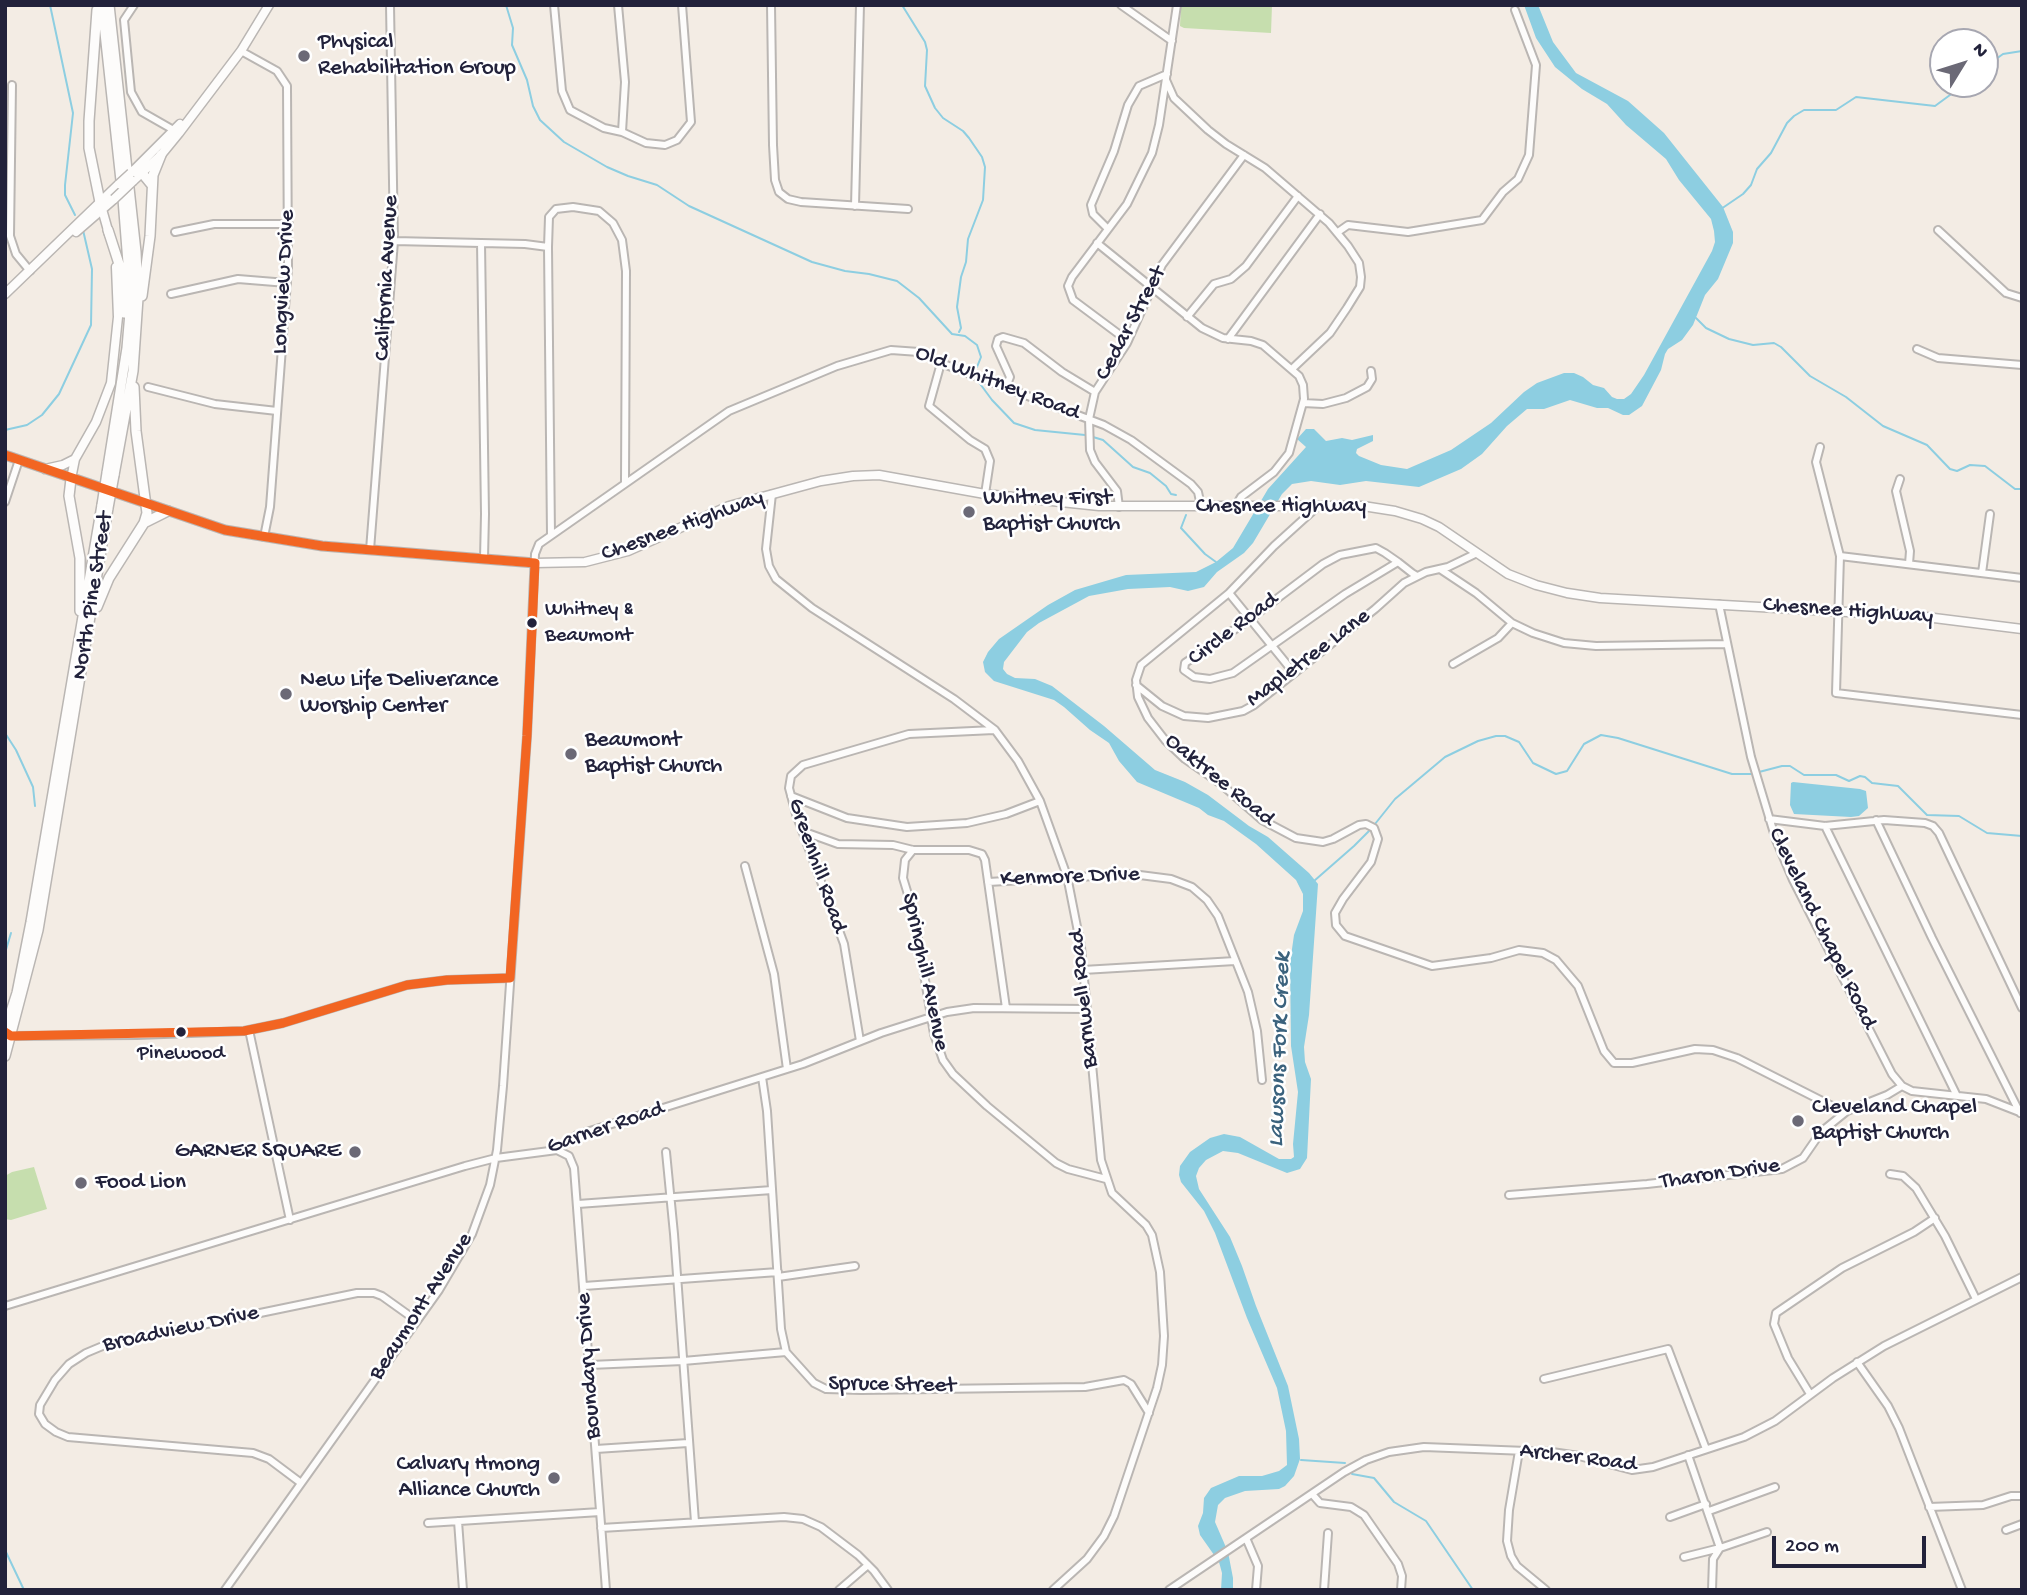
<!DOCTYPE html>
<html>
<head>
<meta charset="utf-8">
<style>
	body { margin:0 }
	#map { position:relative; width:2027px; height:1595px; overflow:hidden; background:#f3ece4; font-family:"Gochi Hand",sans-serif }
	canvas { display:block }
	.frame { position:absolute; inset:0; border:7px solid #22223b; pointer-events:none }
	.north { position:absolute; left:1929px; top:28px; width:70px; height:70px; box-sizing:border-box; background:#fff; border:2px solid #a7a7b1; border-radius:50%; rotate:52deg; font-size:19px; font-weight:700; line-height:28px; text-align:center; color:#22223b }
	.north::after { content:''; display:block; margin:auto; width:24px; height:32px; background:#6b6976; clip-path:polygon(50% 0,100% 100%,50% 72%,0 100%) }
	.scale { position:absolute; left:1772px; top:1536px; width:154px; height:32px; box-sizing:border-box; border:4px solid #22223b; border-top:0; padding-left:9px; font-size:21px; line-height:24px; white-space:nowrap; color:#22223b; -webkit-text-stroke:5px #fff; paint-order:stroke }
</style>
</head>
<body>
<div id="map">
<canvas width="2027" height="1595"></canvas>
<div class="frame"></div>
<div class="north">N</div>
<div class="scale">200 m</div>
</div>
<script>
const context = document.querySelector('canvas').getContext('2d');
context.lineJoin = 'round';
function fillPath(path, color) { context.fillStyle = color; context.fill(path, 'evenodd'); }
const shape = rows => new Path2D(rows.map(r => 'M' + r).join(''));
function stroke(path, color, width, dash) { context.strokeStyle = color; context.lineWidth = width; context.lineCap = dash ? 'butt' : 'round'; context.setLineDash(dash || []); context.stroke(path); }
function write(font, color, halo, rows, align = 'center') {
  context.font = font + ' "Gochi Hand",sans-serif'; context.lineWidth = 5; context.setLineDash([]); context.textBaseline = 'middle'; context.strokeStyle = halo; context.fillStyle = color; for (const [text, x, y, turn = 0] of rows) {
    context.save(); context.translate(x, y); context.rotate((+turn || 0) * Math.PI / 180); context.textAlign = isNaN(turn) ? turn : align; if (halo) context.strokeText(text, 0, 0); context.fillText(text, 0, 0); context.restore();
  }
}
const green = shape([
	[1181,5,1272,5,1271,33,1184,28,1180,26],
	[34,1167,47,1209,11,1220,5,1219,5,1176,12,1172]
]);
const water = shape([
	[1524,5,1538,5,1553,42,1576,73,1628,101,1664,133,1723,207,1733,232,1733,243,1718,279,1705,295,1693,325,1682,340,1668,349,1665,354,1661,370,1642,406,1629,415,1623,415,1608,408,1597,408,1570,400,1544,409,1527,409,1507,426,1482,454,1461,469,1419,487,1366,481,1340,485,1311,481,1292,484,1282,494,1253,543,1244,553,1217,572,1204,587,1188,591,1170,587,1128,589,1089,596,1039,623,1027,632,1004,662,1003,669,1007,674,1015,678,1035,679,1052,686,1104,726,1155,770,1185,782,1208,795,1249,826,1268,837,1309,873,1318,884,1309,1015,1304,1047,1305,1062,1311,1079,1307,1158,1300,1169,1287,1173,1238,1153,1223,1151,1206,1160,1199,1168,1196,1176,1199,1189,1230,1237,1242,1266,1256,1306,1288,1386,1299,1439,1300,1459,1294,1476,1285,1486,1279,1489,1245,1491,1225,1498,1218,1505,1215,1522,1228,1552,1233,1578,1233,1590,1221,1590,1222,1573,1219,1562,1200,1535,1198,1526,1203,1513,1204,1498,1211,1488,1239,1476,1262,1476,1279,1471,1287,1465,1286,1431,1277,1388,1247,1318,1215,1233,1204,1211,1181,1182,1179,1175,1180,1166,1190,1152,1210,1138,1224,1134,1240,1137,1279,1159,1291,1159,1294,1157,1293,1144,1298,1092,1291,1046,1290,963,1294,935,1303,911,1303,894,1296,880,1256,844,1224,821,1208,815,1199,808,1137,782,1119,761,1109,743,1090,730,1064,707,1054,700,994,681,985,672,983,662,988,652,999,639,1048,605,1075,590,1126,575,1196,572,1216,562,1233,548,1268,489,1306,447,1297,439,1306,429,1314,429,1326,441,1342,438,1352,440,1373,435,1373,441,1357,449,1356,453,1359,456,1381,465,1407,469,1451,450,1491,423,1524,392,1537,383,1564,373,1574,373,1583,377,1593,385,1604,388,1612,397,1617,399,1624,399,1631,394,1644,375,1712,251,1715,242,1714,231,1711,219,1679,180,1666,159,1626,125,1607,104,1582,89,1555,67,1536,38],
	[1793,782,1860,789,1866,791,1868,808,1859,816,1851,817,1794,814,1790,805,1791,783]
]);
const stream = shape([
	[50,5,73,113,65,185,65,195,75,215],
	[506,5,513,28,512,45,527,80,533,106,540,120,564,142,607,167,628,176,657,185,689,206,812,262,845,271,869,274,897,281,919,298,952,334,965,336,977,345,981,357,977,367],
	[902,5,925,42,927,50,925,86,935,108,943,118,963,131,969,138,982,157,985,167,983,200,968,239,966,262,961,277,957,307,961,328,959,332],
	[1985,67,2003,54,2022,51],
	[1721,209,1743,194,1751,185,1757,169,1771,153,1787,123,1794,116,1804,110,1836,110,1856,97,1935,106,1965,84],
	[1696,318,1706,328,1729,339,1753,345,1774,343,1781,347,1810,376,1846,397,1883,426,1927,445,1950,469,1957,471,1970,465,1985,466,2015,489,2022,489],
	[978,381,992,400,1014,423,1035,430,1085,435],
	[5,430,27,425,42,415,59,394,91,325,92,269,83,230],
	[1093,437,1103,440,1133,467,1150,473,1166,486,1171,494,1176,495],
	[1186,515,1181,528,1205,554,1216,562],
	[5,733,16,750,33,787,35,806],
	[1759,772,1782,766,1790,766,1804,775,1836,775,1849,781,1860,776,1865,777,1872,783,1898,786,1927,815,1959,816,1987,833,2022,836],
	[1375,824,1395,799,1445,757,1478,741,1496,736,1505,736,1519,742,1533,763,1556,774,1567,771,1584,744,1601,735,1618,738,1732,774,1751,774],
	[1314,881,1354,846,1370,830],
	[5,953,11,933],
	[1301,1460,1345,1463],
	[1352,1474,1374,1478,1394,1502,1426,1521,1473,1590],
	[5,1550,24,1590]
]);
const minor = shape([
	[134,5,124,20,131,92,142,112,177,132],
	[554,5,562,91,570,110,604,128,622,132,646,143,665,145,677,140,691,122,682,5],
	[618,5,625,82,622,132],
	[771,5,773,145,775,180,779,192,788,199,801,202,908,209],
	[1121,5,1172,41],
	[241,51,277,71,287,86,288,268,270,507,264,537],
	[1166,80,1174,98,1208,130,1226,144,1265,168,1329,223,1348,246,1359,263,1361,277,1360,287,1347,308,1330,333,1293,368],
	[12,85,10,236,16,254,30,271],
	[855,206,860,5],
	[1108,229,1093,214,1091,205,1114,151,1128,105,1139,86,1167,74],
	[1938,230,2006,293,2022,298],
	[175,232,214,224,289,224],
	[1338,232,1348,225,1408,232,1482,220,1503,192,1518,179,1529,155,1536,65,1515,10],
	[394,241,525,244,548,247],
	[481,243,485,514,484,558],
	[1097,243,1202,328,1223,338,1251,341,1263,345,1299,376,1303,385,1304,399,1289,453,1274,472,1241,497,1236,505],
	[171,294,238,279,287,283],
	[1187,317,1214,284,1231,279,1246,266,1298,196],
	[1228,339,1320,214],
	[1128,341,1073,300,1068,286,1072,277,1127,204,1152,153,1159,125,1177,5],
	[1917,349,1938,358,2022,365],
	[941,363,929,406,970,440,985,449,990,461,985,494],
	[148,387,215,404,277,411],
	[1006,387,1010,377,996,346,998,339,1003,337,1024,343,1062,372,1095,392],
	[1303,403,1323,404,1346,398,1367,387,1372,379,1371,371],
	[1820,447,1816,462,1840,556,1836,693,2022,715],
	[1900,479,1896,491,1910,551,1909,564],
	[772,494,766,549,769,566,776,579,812,608,954,699,995,730,1018,761,1040,801,1067,876,1081,947,1101,1160,1112,1193,1146,1225,1152,1235,1160,1272,1164,1336,1162,1365,1157,1388,1114,1516,1104,1536,1087,1559,1053,1590],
	[5,502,19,460],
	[1119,507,1117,491,1095,462,1090,450,1089,419,1095,392,1127,343,1162,265,1244,155],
	[1317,507,1274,546,1229,593,1141,665,1136,680,1138,697,1148,718,1165,740,1185,759,1221,784,1262,820,1296,838,1323,842,1333,839,1359,825,1366,824,1374,828,1378,839,1371,862,1343,899,1335,913,1336,925,1345,936,1432,966,1491,958,1519,950,1543,953,1556,960,1578,986,1604,1051,1614,1063,1632,1063,1695,1049,1713,1050,1737,1058,1838,1109,1847,1111],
	[551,535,548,247,549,217,556,209,573,207,599,211,613,223,622,240,626,271,625,482],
	[370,550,394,241,390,5],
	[1840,556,2022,578],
	[1398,562,1345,594,1233,673,1210,679,1194,677,1184,670,1185,663,1250,619,1323,564,1340,555,1376,548,1385,553,1398,562,1412,573,1417,576],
	[1440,569,1476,593,1512,623,1533,633,1564,643,1596,646,1726,644],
	[1982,573,1990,514],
	[1229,593,1294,673],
	[1719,604,1751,757,1776,840,1793,880,1892,1074,1902,1086,1912,1091,1986,1099,2022,1113],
	[1453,664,1498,638,1512,623],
	[1136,685,1162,706,1184,716,1208,718,1243,711,1254,705,1375,609,1404,583,1426,572,1448,567,1477,553],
	[791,796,847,818,907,827,967,823,1006,814,1040,801],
	[1769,819,1825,826,1884,820,1925,823,1933,826,1939,833,2022,1008],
	[1876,820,1932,938,2020,1113],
	[1825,826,1957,1096],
	[802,831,838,844,893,845,913,850,969,850,982,854,985,860,1006,1008],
	[913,850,905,860,903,878,914,914,934,1034,943,1060,953,1074,987,1106,1056,1163,1068,1169,1106,1179],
	[745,866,774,974,787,1069],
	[988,882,1132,874,1171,879,1192,887,1207,900,1218,916,1248,992,1257,1031,1262,1080],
	[1083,970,1235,961],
	[249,1030,290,1220],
	[11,1036,137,1035,244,1031,283,1023,407,985,447,980,510,978],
	[860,1041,844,944,796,814,789,788,791,776,803,765,909,734,994,730],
	[762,1077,767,1111,781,1329,786,1352,814,1383,826,1389,861,1390,1085,1387,1124,1380,1131,1384,1149,1413],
	[557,1150,569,1156,574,1168,606,1590],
	[666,1152,674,1234,695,1522],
	[1890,1174,1903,1176,1916,1188,1945,1236,1976,1299],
	[1509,1195,1647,1184,1782,1169,1803,1158,1821,1132,1847,1111,1887,1095,1902,1086],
	[578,1204,772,1190],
	[778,1277,855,1266],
	[584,1286,778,1272],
	[5,1306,465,1166,496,1158,557,1150,577,1135,803,1064,881,1033,947,1012,974,1008,1087,1009],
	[1857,1362,1888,1406,1899,1428,1962,1590],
	[590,1365,683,1361,786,1352],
	[1544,1379,1668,1349,1706,1449],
	[1810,1394,1788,1358,1774,1324,1776,1313,1842,1268,1914,1232,1935,1218],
	[596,1449,688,1443],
	[1519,1451,1509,1510,1507,1541,1511,1556,1517,1566,1546,1590],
	[1688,1455,1720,1548,1713,1559,1712,1590],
	[301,1483,269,1459,253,1453,68,1437,56,1432,45,1424,39,1414,40,1405,55,1380,69,1364,86,1353,105,1345,357,1293,374,1293,382,1296,417,1321],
	[1312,1494,1320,1503,1351,1507,1364,1515,1398,1564,1402,1576,1401,1590],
	[1929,1507,1983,1505,2011,1496,2022,1496],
	[1709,1511,1775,1487],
	[1670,1517,1706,1504],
	[458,1521,463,1590],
	[428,1523,600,1512],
	[601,1528,784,1517,803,1519,821,1527,858,1555,874,1571,888,1590],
	[2006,1530,2022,1524],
	[1246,1538,1258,1566,1256,1590],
	[1684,1557,1720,1548,1767,1532],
	[225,1590,439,1290,472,1234,490,1185,497,1150,503,1086,527,736,535,554,539,544,729,411,837,366,891,350,919,352,941,363,1104,425,1131,440,1191,484,1198,492,1201,506],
	[839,1590,868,1565],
	[1169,1590,1344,1472,1366,1460,1389,1452,1424,1447,1552,1452,1579,1456,1632,1470,1653,1467,1744,1437,1775,1421,1833,1378,1884,1346,2022,1277],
	[1324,1590,1328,1533]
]);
const major = shape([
	[131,173,180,124],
	[133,181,161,155,179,133,241,51,269,5],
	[100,202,109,234],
	[76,232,114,199],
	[5,294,119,184],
	[5,455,225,530,322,546,535,563,585,562,628,551,729,506,821,481,853,476,879,475,985,494,1099,506,1363,506,1395,511,1422,519,1439,527,1508,574,1536,585,1567,593,1600,598,1918,616,2022,629],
	[45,469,63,465,75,459],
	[71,479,75,459,96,422,111,383,118,317,116,267]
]);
const highway = shape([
	[102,5,123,199,131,301,127,348,107,473],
	[109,5,136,252,138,298,133,371,114,475],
	[97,10,89,121,89,148,100,202],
	[133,171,142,173,151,184],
	[108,230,120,267,124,292,124,313],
	[142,296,150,236,153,175,161,155],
	[71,479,69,496,80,558,80,611],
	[144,523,168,511],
	[97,607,109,578,144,523,147,513,136,431,134,387],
	[5,1030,17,993,31,922,102,505],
	[5,1056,38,930,108,508]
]);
const majorBridge = shape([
	[119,184,131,173],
	[114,199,133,181]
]);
const highwayBridge = shape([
	[102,505,107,473],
	[108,508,114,475]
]);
const bus1 = shape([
	[5,455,225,530,322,546,535,563,527,736,510,978,447,980,407,985,283,1023,244,1031,11,1036,5,1032]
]);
const markers = [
	[304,56,7,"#6b6976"],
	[969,512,7,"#6b6976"],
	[532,623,6,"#22223b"],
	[286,694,7,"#6b6976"],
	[571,754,7,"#6b6976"],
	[181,1032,6,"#22223b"],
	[1798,1121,7,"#6b6976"],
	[355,1152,7,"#6b6976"],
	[81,1183,7,"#6b6976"],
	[554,1478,7,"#6b6976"]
];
const busNames = [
	["Whitney &",545,611],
	["Beaumont",545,637],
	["Pinewood",181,1055,"center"]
];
const poiNames = [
	["Physical",318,43],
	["Rehabilitation Group",318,69],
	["Whitney First",983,499],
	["Baptist Church",983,525],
	["New Life Deliverance",300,681],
	["Worship Center",300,707],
	["Beaumont",585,741],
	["Baptist Church",585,767],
	["Cleveland Chapel",1812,1108],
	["Baptist Church",1812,1134],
	["GARNER SQUARE",341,1152,"right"],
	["Food Lion",95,1183],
	["Calvary Hmong",540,1465,"right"],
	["Alliance Church",540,1491,"right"]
];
const streetNames = [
	["California Avenue",388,278,-87],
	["Longview Drive",285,282,-87],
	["Cedar Street",1132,324,-62],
	["Old Whitney Road",997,384,21],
	["Chesnee Highway",1281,507],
	["Chesnee Highway",683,527,-20],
	["North Pine Street",94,596,-81],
	["Chesnee Highway",1848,612,4],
	["Circle Road",1234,630,-37],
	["Mapletree Lane",1309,659,-37],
	["Oaktree Road",1219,781,39],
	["Greenhill Road",816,866,71],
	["Kenmore Drive",1070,878,-2],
	["Cleveland Chapel Road",1821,929,64],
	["Springhill Avenue",924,972,78],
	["Barnwell Road",1085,999,-96],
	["Garner Road",606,1129,-19],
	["Tharon Drive",1720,1175,-8],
	["Beaumont Avenue",422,1307,-57],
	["Broadview Drive",181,1330,-12],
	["Boundary Drive",590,1366,-94],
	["Spruce Street",892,1386,1],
	["Archer Road",1578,1459,7]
];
const waterNames = [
	["Lawsons Fork Creek",1281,1050,-88]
];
fillPath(green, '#c6deae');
fillPath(water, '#8dcee1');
stroke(stream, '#8dcee1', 2);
stroke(minor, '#bab6b3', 10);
stroke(major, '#bab6b3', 11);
stroke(highway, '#bab6b3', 12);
stroke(minor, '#fdfcfb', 6);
stroke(major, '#fdfcfb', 8);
stroke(highway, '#fdfcfb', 9);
stroke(majorBridge, '#bab6b3', 11, []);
stroke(highwayBridge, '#bab6b3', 12, []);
stroke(majorBridge, '#fdfcfb', 8);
stroke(highwayBridge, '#fdfcfb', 9);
stroke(bus1, '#f26522', 9);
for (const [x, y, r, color] of markers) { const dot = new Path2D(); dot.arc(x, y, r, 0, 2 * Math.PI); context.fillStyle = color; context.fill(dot); stroke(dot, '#fff', 2.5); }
write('21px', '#22223b', '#fff', busNames, 'left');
write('23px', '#22223b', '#fff', poiNames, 'left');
write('23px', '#22223b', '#fff', streetNames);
write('italic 24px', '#3b627d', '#fff', waterNames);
</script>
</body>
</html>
